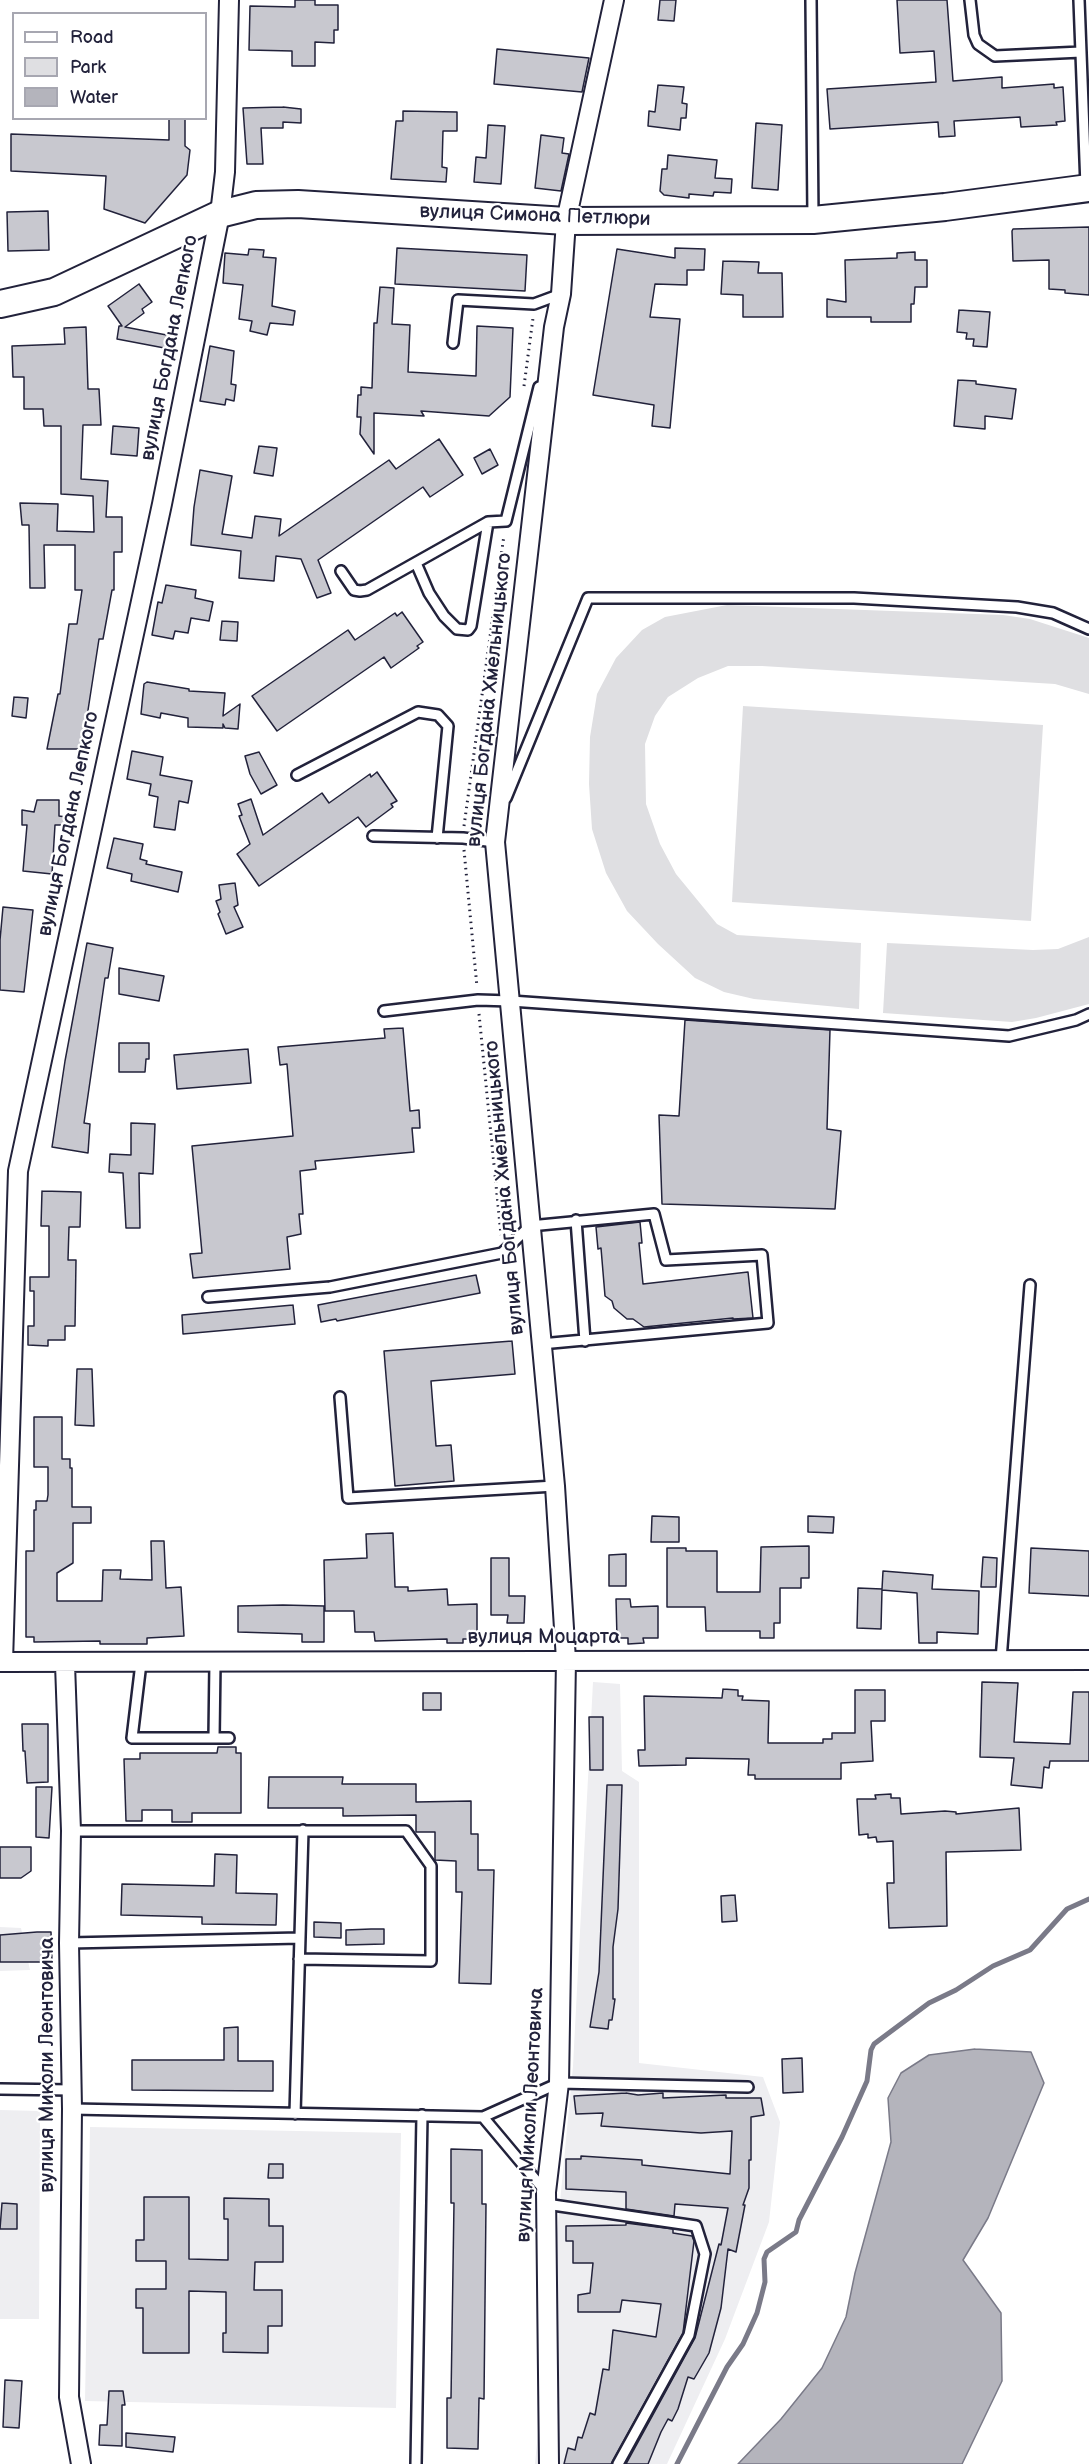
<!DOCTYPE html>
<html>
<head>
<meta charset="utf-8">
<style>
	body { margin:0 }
	#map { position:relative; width:1089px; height:2464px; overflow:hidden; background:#fff; font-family:"Balsamiq Sans",sans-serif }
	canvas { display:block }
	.legend { position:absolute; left:12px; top:12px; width:195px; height:108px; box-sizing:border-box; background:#fff; border:2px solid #a7a7b1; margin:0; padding:8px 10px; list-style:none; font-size:18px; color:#22223b }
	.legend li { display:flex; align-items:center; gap:12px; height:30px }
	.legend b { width:30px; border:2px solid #a7a7b1 }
</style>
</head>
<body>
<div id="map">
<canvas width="1089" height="2464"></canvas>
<ul class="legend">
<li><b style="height:8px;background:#fff"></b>Road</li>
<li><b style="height:16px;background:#dfdfe2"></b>Park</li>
<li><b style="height:16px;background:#b4b4bc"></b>Water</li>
</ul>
</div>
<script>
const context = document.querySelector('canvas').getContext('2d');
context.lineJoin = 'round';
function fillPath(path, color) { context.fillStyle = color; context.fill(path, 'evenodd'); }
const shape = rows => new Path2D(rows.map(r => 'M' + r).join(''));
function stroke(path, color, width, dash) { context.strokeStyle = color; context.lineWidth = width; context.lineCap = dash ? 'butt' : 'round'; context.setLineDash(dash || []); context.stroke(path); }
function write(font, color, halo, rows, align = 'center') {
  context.font = font + ' "Balsamiq Sans",sans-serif'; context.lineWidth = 4.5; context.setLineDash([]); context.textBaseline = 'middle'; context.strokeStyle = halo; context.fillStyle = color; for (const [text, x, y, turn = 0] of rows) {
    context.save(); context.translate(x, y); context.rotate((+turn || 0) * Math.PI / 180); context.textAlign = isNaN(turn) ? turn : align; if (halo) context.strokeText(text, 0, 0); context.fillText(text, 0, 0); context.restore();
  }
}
const built = shape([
	[593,1682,620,1684,622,1771,639,1782,639,2063,763,2077,780,2122,769,2222,725,2339,667,2464,535,2464,573,2066],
	[0,1927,21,1928,30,1970,0,1971],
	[0,2110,40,2111,39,2319,0,2319],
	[90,2127,401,2133,396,2408,85,2401]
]);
const green = shape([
	[727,605,1003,615,1030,619,1089,638,1089,694,1055,684,762,666,728,666,698,678,668,697,655,716,645,744,646,804,660,844,676,874,717,924,737,935,861,943,859,1009,754,999,724,992,695,978,658,944,627,911,606,873,592,829,589,784,590,737,597,694,616,658,642,630,665,617],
	[743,706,1043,725,1031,921,732,902],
	[1089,937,1089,1004,1036,1018,1012,1022,883,1013,887,943,1033,950,1058,949]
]);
const water = shape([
	[975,2049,1031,2052,1044,2083,988,2218,963,2260,1001,2313,1002,2381,962,2464,738,2464,781,2419,822,2368,846,2317,855,2273,891,2142,888,2098,901,2073,929,2055,975,2049]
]);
const stream = shape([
	[677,2464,727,2367,743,2344,757,2313,765,2282,764,2259,767,2252,796,2232,799,2220,842,2137,867,2081,871,2050,874,2044,929,2003,956,1990,993,1966,1030,1950,1067,1909,1089,1899]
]);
const building = shape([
	[295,0,315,0,315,5,338,5,338,30,334,30,334,43,315,42,315,66,292,66,292,51,249,50,250,6,295,7,295,0],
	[660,0,676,0,674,21,658,20,660,0],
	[897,0,947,0,953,81,1002,77,1002,88,1054,84,1054,88,1063,87,1065,121,1056,122,1057,125,1021,127,1020,117,954,121,955,136,939,137,938,122,830,129,827,89,936,82,934,51,900,53,897,0],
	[497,49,589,58,582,92,494,84,497,49],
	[658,85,684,87,682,103,687,104,686,118,681,118,680,130,648,126,649,111,655,112,658,85],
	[283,107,301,109,301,123,283,122,283,128,261,128,263,164,247,164,243,108,283,107],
	[403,111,457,112,457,131,443,131,442,167,447,168,446,182,391,179,396,121,403,121,403,111],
	[169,118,185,118,185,146,190,150,187,175,145,223,104,209,106,176,11,171,11,134,169,140,169,118],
	[756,123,782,125,778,190,752,188,756,123],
	[488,125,505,126,501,184,474,182,476,157,486,158,488,125],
	[541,135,564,138,562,153,569,154,561,191,535,188,541,135],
	[668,155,717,160,715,178,732,179,731,193,714,192,713,196,689,194,689,198,664,195,660,191,662,169,667,169,668,155],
	[48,211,49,250,8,251,7,212,48,211],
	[1089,227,1089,295,1065,293,1065,290,1049,289,1049,260,1013,261,1012,231,1013,229,1089,227],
	[397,248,527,255,525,291,395,284,397,248],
	[675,248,705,249,704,270,687,270,687,285,655,284,650,317,680,319,670,428,652,426,654,405,593,395,617,249,675,258,675,248],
	[249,249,264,250,263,257,276,258,272,306,295,311,293,325,270,323,267,335,250,331,252,321,239,319,243,285,223,283,225,253,248,255,249,249],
	[915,252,915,260,927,260,927,287,915,287,914,304,911,304,911,322,871,322,871,317,827,317,827,299,846,302,845,260,897,258,897,253,915,252],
	[723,261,759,262,758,273,782,273,783,317,743,317,743,295,721,294,723,261],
	[139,284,152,302,142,309,144,313,125,327,177,337,175,350,117,339,119,326,122,326,108,306,139,284],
	[380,287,394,288,392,324,410,325,408,372,476,376,477,326,513,328,510,397,489,416,421,411,424,416,374,413,374,454,360,434,361,417,357,417,358,395,361,395,361,387,372,388,374,323,377,323,380,287],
	[959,310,990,312,987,347,973,346,974,339,966,339,967,333,957,332,959,310],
	[86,327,88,389,99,389,101,425,83,425,81,479,108,481,106,517,122,517,122,552,114,552,114,590,112,590,103,639,99,639,82,749,47,749,58,694,60,694,69,624,77,624,82,590,75,590,75,545,44,545,45,588,30,588,29,525,22,525,20,503,58,504,57,531,94,532,93,496,61,494,61,426,44,426,43,409,24,409,24,377,13,377,12,346,65,344,64,328,86,327],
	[210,346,234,351,231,384,236,385,234,401,226,399,225,405,200,401,210,346],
	[958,380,976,381,976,384,1016,389,1012,419,985,416,985,429,954,426,958,380],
	[113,426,139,428,137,456,111,454,113,426],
	[439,439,463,475,430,497,423,487,318,560,331,593,317,598,301,559,276,556,274,581,239,578,241,551,191,545,194,507,200,470,232,476,222,534,252,538,255,516,281,519,279,536,389,460,396,469,439,439],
	[259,446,277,448,273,476,254,473,259,446],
	[490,449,498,465,482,474,474,458,490,449],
	[166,585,196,590,195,598,213,602,209,621,191,618,188,633,175,631,173,639,152,635,158,602,162,603,166,585],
	[402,612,423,642,417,646,419,648,391,668,384,657,277,731,252,696,348,630,355,640,395,613,397,616,402,612],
	[222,621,238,622,237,641,220,640,222,621],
	[147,682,189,689,189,691,225,693,223,716,240,704,238,729,225,728,223,724,223,728,188,727,188,718,161,713,160,718,141,714,144,684,147,682],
	[14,697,28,698,26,718,12,716,14,697],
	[132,751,163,757,160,775,192,781,188,803,179,801,175,830,154,827,158,797,149,795,151,784,127,779,132,751],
	[259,752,277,785,261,794,250,774,245,756,259,752],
	[377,772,397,801,391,804,393,807,366,827,358,817,259,886,237,854,250,844,239,816,242,815,238,804,251,799,263,835,322,793,329,803,370,774,371,777,377,772],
	[37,800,59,800,59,816,66,817,65,825,55,825,52,874,23,871,27,825,22,825,22,810,34,812,37,800],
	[114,838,143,844,140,859,147,861,146,864,182,872,178,892,131,881,132,874,107,868,114,838],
	[235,883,238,905,234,907,243,927,226,934,218,914,220,912,216,901,221,899,219,885,235,883],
	[3,907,33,910,24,992,0,990,0,940,3,907],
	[87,943,113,948,108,978,105,978,84,1123,90,1124,88,1153,52,1147,65,1061,87,943],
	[119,968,164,976,159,1001,119,994,119,968],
	[685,1020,830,1030,827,1129,841,1131,835,1209,662,1204,659,1115,679,1116,685,1020],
	[403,1028,410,1111,419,1110,420,1128,412,1128,414,1152,315,1161,316,1169,300,1171,303,1214,299,1214,301,1234,287,1237,290,1269,193,1278,190,1254,202,1253,192,1146,293,1136,287,1064,280,1065,278,1047,385,1038,384,1029,403,1028],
	[119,1043,149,1043,149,1059,146,1059,145,1072,119,1072,119,1043],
	[248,1049,251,1083,177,1089,174,1055,248,1049],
	[131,1123,155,1124,153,1174,139,1173,140,1228,126,1228,123,1173,109,1172,110,1154,131,1155,131,1123],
	[42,1191,81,1192,80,1227,69,1227,68,1260,76,1260,75,1326,65,1326,65,1340,48,1340,48,1346,28,1345,28,1326,34,1326,34,1291,30,1291,30,1277,49,1277,49,1226,41,1226,42,1191],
	[640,1222,642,1243,639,1243,643,1284,748,1272,753,1318,733,1319,733,1318,644,1327,633,1319,627,1319,614,1308,612,1301,605,1296,601,1248,598,1249,596,1227,640,1222],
	[476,1275,480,1293,337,1321,336,1319,321,1322,318,1305,476,1275],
	[293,1305,295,1324,183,1334,182,1315,293,1305],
	[512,1341,515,1374,431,1381,436,1446,451,1445,454,1481,395,1486,384,1351,512,1341],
	[77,1369,92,1369,94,1426,75,1425,77,1369],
	[34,1417,62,1417,62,1459,70,1459,70,1468,72,1468,72,1507,91,1507,91,1523,73,1523,73,1563,57,1573,57,1601,102,1601,103,1570,121,1570,120,1579,152,1580,151,1541,164,1541,166,1588,181,1587,184,1636,147,1638,147,1644,100,1644,100,1641,34,1642,34,1637,26,1637,26,1551,34,1551,34,1510,36,1510,36,1501,47,1501,48,1495,48,1467,34,1467,34,1417],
	[652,1516,679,1517,679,1542,651,1542,652,1516],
	[808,1516,834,1517,833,1533,808,1532,808,1516],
	[393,1533,395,1587,408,1587,408,1591,447,1589,448,1605,477,1604,477,1639,463,1639,463,1643,447,1643,447,1639,375,1641,374,1632,355,1632,354,1611,325,1611,324,1560,367,1558,366,1534,393,1533],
	[809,1546,809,1578,801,1578,801,1588,780,1588,780,1623,774,1623,774,1638,760,1638,760,1631,706,1631,705,1607,667,1607,667,1548,686,1548,686,1551,717,1551,717,1592,760,1592,761,1547,809,1546],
	[1031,1548,1089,1551,1089,1596,1029,1593,1031,1548],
	[626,1554,626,1586,609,1586,609,1555,626,1554],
	[983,1557,997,1558,996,1587,981,1587,983,1557],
	[491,1558,509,1558,509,1596,525,1596,524,1623,507,1623,508,1615,491,1615,491,1558],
	[883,1571,933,1575,932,1589,979,1591,978,1634,937,1632,937,1643,919,1643,917,1593,882,1590,881,1629,857,1628,858,1588,882,1589,883,1571],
	[616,1599,630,1599,631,1607,658,1606,658,1638,643,1638,644,1643,628,1644,628,1638,617,1638,616,1599],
	[283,1605,324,1606,324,1642,302,1642,302,1634,238,1632,238,1606,283,1605],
	[982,1682,1018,1683,1014,1742,1070,1744,1073,1692,1089,1692,1089,1761,1050,1761,1049,1768,1044,1767,1042,1788,1011,1785,1014,1758,980,1757,982,1682],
	[723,1689,738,1690,738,1696,743,1696,742,1700,769,1701,768,1743,823,1743,823,1739,832,1739,832,1733,855,1733,855,1690,885,1690,885,1721,871,1721,873,1761,841,1763,841,1779,755,1779,755,1775,748,1775,749,1759,686,1758,686,1765,639,1766,638,1750,645,1750,644,1696,722,1698,723,1689],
	[423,1693,441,1693,441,1710,423,1710,423,1693],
	[589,1717,603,1717,603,1770,590,1770,589,1717],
	[22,1724,48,1724,48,1782,27,1783,25,1751,23,1751,22,1724],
	[218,1747,236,1747,236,1753,241,1753,241,1813,192,1813,192,1822,172,1822,172,1810,142,1810,142,1821,126,1821,124,1759,140,1759,140,1753,217,1753,218,1747],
	[269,1777,343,1777,342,1784,416,1784,416,1802,471,1801,471,1834,478,1834,478,1870,494,1870,491,1984,459,1983,462,1892,456,1892,456,1861,435,1860,435,1832,416,1832,416,1815,343,1816,343,1808,268,1808,269,1777],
	[607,1785,622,1785,618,1909,613,1947,613,1999,615,1999,612,2020,609,2020,608,2029,590,2027,599,1972,607,1785],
	[36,1787,52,1787,49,1838,36,1837,36,1787],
	[891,1794,891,1798,900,1798,901,1814,945,1811,956,1812,956,1814,1019,1808,1021,1850,946,1852,947,1926,889,1928,887,1883,894,1883,893,1841,877,1842,876,1837,868,1838,868,1834,859,1835,857,1799,876,1799,875,1795,891,1794],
	[0,1847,31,1847,31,1871,21,1878,0,1878,0,1847],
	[215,1854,237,1855,236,1893,277,1894,276,1925,202,1924,202,1917,121,1915,122,1884,214,1886,215,1854],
	[735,1895,737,1921,722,1922,721,1896,735,1895],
	[314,1922,341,1923,341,1938,314,1937,314,1922],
	[371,1929,384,1929,384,1944,346,1945,346,1930,371,1929],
	[37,1932,51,1932,52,1962,0,1962,0,1935,37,1932],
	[238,2027,238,2061,273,2061,273,2091,132,2090,132,2060,224,2060,224,2028,238,2027],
	[802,2058,803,2092,783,2093,782,2059,802,2058],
	[626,2093,638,2095,663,2093,663,2098,726,2095,726,2098,761,2098,764,2115,751,2117,751,2160,749,2160,749,2188,743,2205,745,2205,736,2252,728,2249,721,2308,709,2353,694,2379,688,2377,678,2409,672,2421,668,2419,661,2432,648,2464,626,2464,695,2338,719,2244,721,2245,728,2208,675,2204,674,2216,626,2209,626,2192,566,2189,566,2159,581,2159,581,2156,642,2160,642,2165,730,2174,732,2131,701,2133,601,2126,603,2113,576,2114,574,2096,626,2093],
	[451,2149,482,2150,482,2204,486,2204,484,2399,479,2398,478,2449,447,2448,447,2398,451,2398,454,2203,451,2203,451,2149],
	[269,2164,283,2164,283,2178,268,2178,269,2164],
	[144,2197,189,2197,189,2259,228,2260,228,2219,224,2219,224,2198,269,2199,269,2226,283,2226,283,2262,255,2262,254,2290,282,2290,282,2326,268,2326,268,2353,223,2352,223,2333,226,2333,226,2292,189,2291,189,2353,143,2353,143,2308,136,2308,136,2289,166,2289,166,2261,136,2261,136,2240,144,2240,144,2197],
	[2,2203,17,2204,17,2229,0,2229,2,2203],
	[626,2223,673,2229,673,2233,692,2236,694,2241,683,2333,611,2464,564,2464,568,2448,575,2450,578,2437,582,2438,590,2413,595,2415,603,2369,609,2370,613,2330,656,2337,661,2304,622,2300,620,2312,578,2312,578,2295,590,2293,593,2263,573,2263,573,2241,566,2241,566,2226,626,2225,626,2223],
	[5,2380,22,2381,19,2428,3,2427,5,2380],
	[109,2391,123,2391,125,2405,122,2405,122,2446,99,2445,100,2425,107,2425,109,2391],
	[126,2433,175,2437,173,2452,126,2447,126,2433]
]);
const path = shape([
	[524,386,533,318],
	[464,826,504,535],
	[464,850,477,987],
	[479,1014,501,1235]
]);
const lane = shape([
	[811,0,813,218],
	[970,0,974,35,978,44,995,56,1081,52],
	[1079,0,1086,186],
	[453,343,458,300,534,304,561,294],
	[416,563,429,593,444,616,457,629,468,630,471,626,488,522],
	[341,571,354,590,360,591,367,590,488,522,506,521,539,387],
	[297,775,418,712,438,715,448,726,437,838],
	[506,798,588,598,854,598,1017,607,1053,613,1089,629],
	[373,836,463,838,495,842],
	[384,1011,478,1000,511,1001,1009,1036,1076,1020,1089,1014],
	[576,1220,585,1341],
	[208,1297,330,1287,502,1253,530,1226,654,1214,666,1260,762,1255,768,1323,541,1344],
	[340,1397,348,1498,555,1486],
	[1001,1660,1030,1285],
	[141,1663,132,1738,229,1738],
	[214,1738,215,1662],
	[71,1831,406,1831,431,1866,431,1961,299,1959],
	[69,1943,300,1938],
	[0,2089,72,2090],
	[72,2109,483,2117,559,2083,748,2087],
	[295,2114,303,1830],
	[483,2117,545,2191],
	[546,2204,696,2226,705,2254,689,2335,618,2464],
	[416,2464,422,2115]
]);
const street = shape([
	[0,1662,1089,1660],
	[3,1662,18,1171,162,504,220,214,225,172,229,0],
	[65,1664,71,1831,69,1943,72,2109,69,2397,81,2464],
	[549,2464,546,2192,559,2083,566,1660,555,1486,495,842,554,327,561,294,566,221,614,0]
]);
const secondary = shape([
	[0,304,54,292,220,214,256,205,298,204,566,221,813,220,945,207,1089,188]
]);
const streetNames = [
	["вулиця Симона Петлюри",535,216,2],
	["вулиця Богдана Лепкого",170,348,-79],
	["вулиця Богдана Хмельницького",490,700,-84],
	["вулиця Богдана Лепкого",69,824,-78],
	["вулиця Богдана Хмельницького",505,1188,-95],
	["вулиця Моцарта",544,1638],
	["вулиця Миколи Леонтовича",48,2065,-90],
	["вулиця Миколи Леонтовича",531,2115,-87]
];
fillPath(built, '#eeeef1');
fillPath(green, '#dfdfe2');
fillPath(water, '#b4b4bc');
stroke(water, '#7a7a88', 1.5);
stroke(stream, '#7a7a88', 5);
fillPath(building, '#c8c8cf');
stroke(building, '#22223b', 1.5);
stroke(lane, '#22223b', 14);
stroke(street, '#22223b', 22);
stroke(secondary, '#22223b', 30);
stroke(path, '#22223b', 3, [1.5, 4.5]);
stroke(lane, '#fff', 9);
stroke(street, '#fff', 18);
stroke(secondary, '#fff', 26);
write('20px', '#22223b', '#fff', streetNames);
</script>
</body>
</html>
